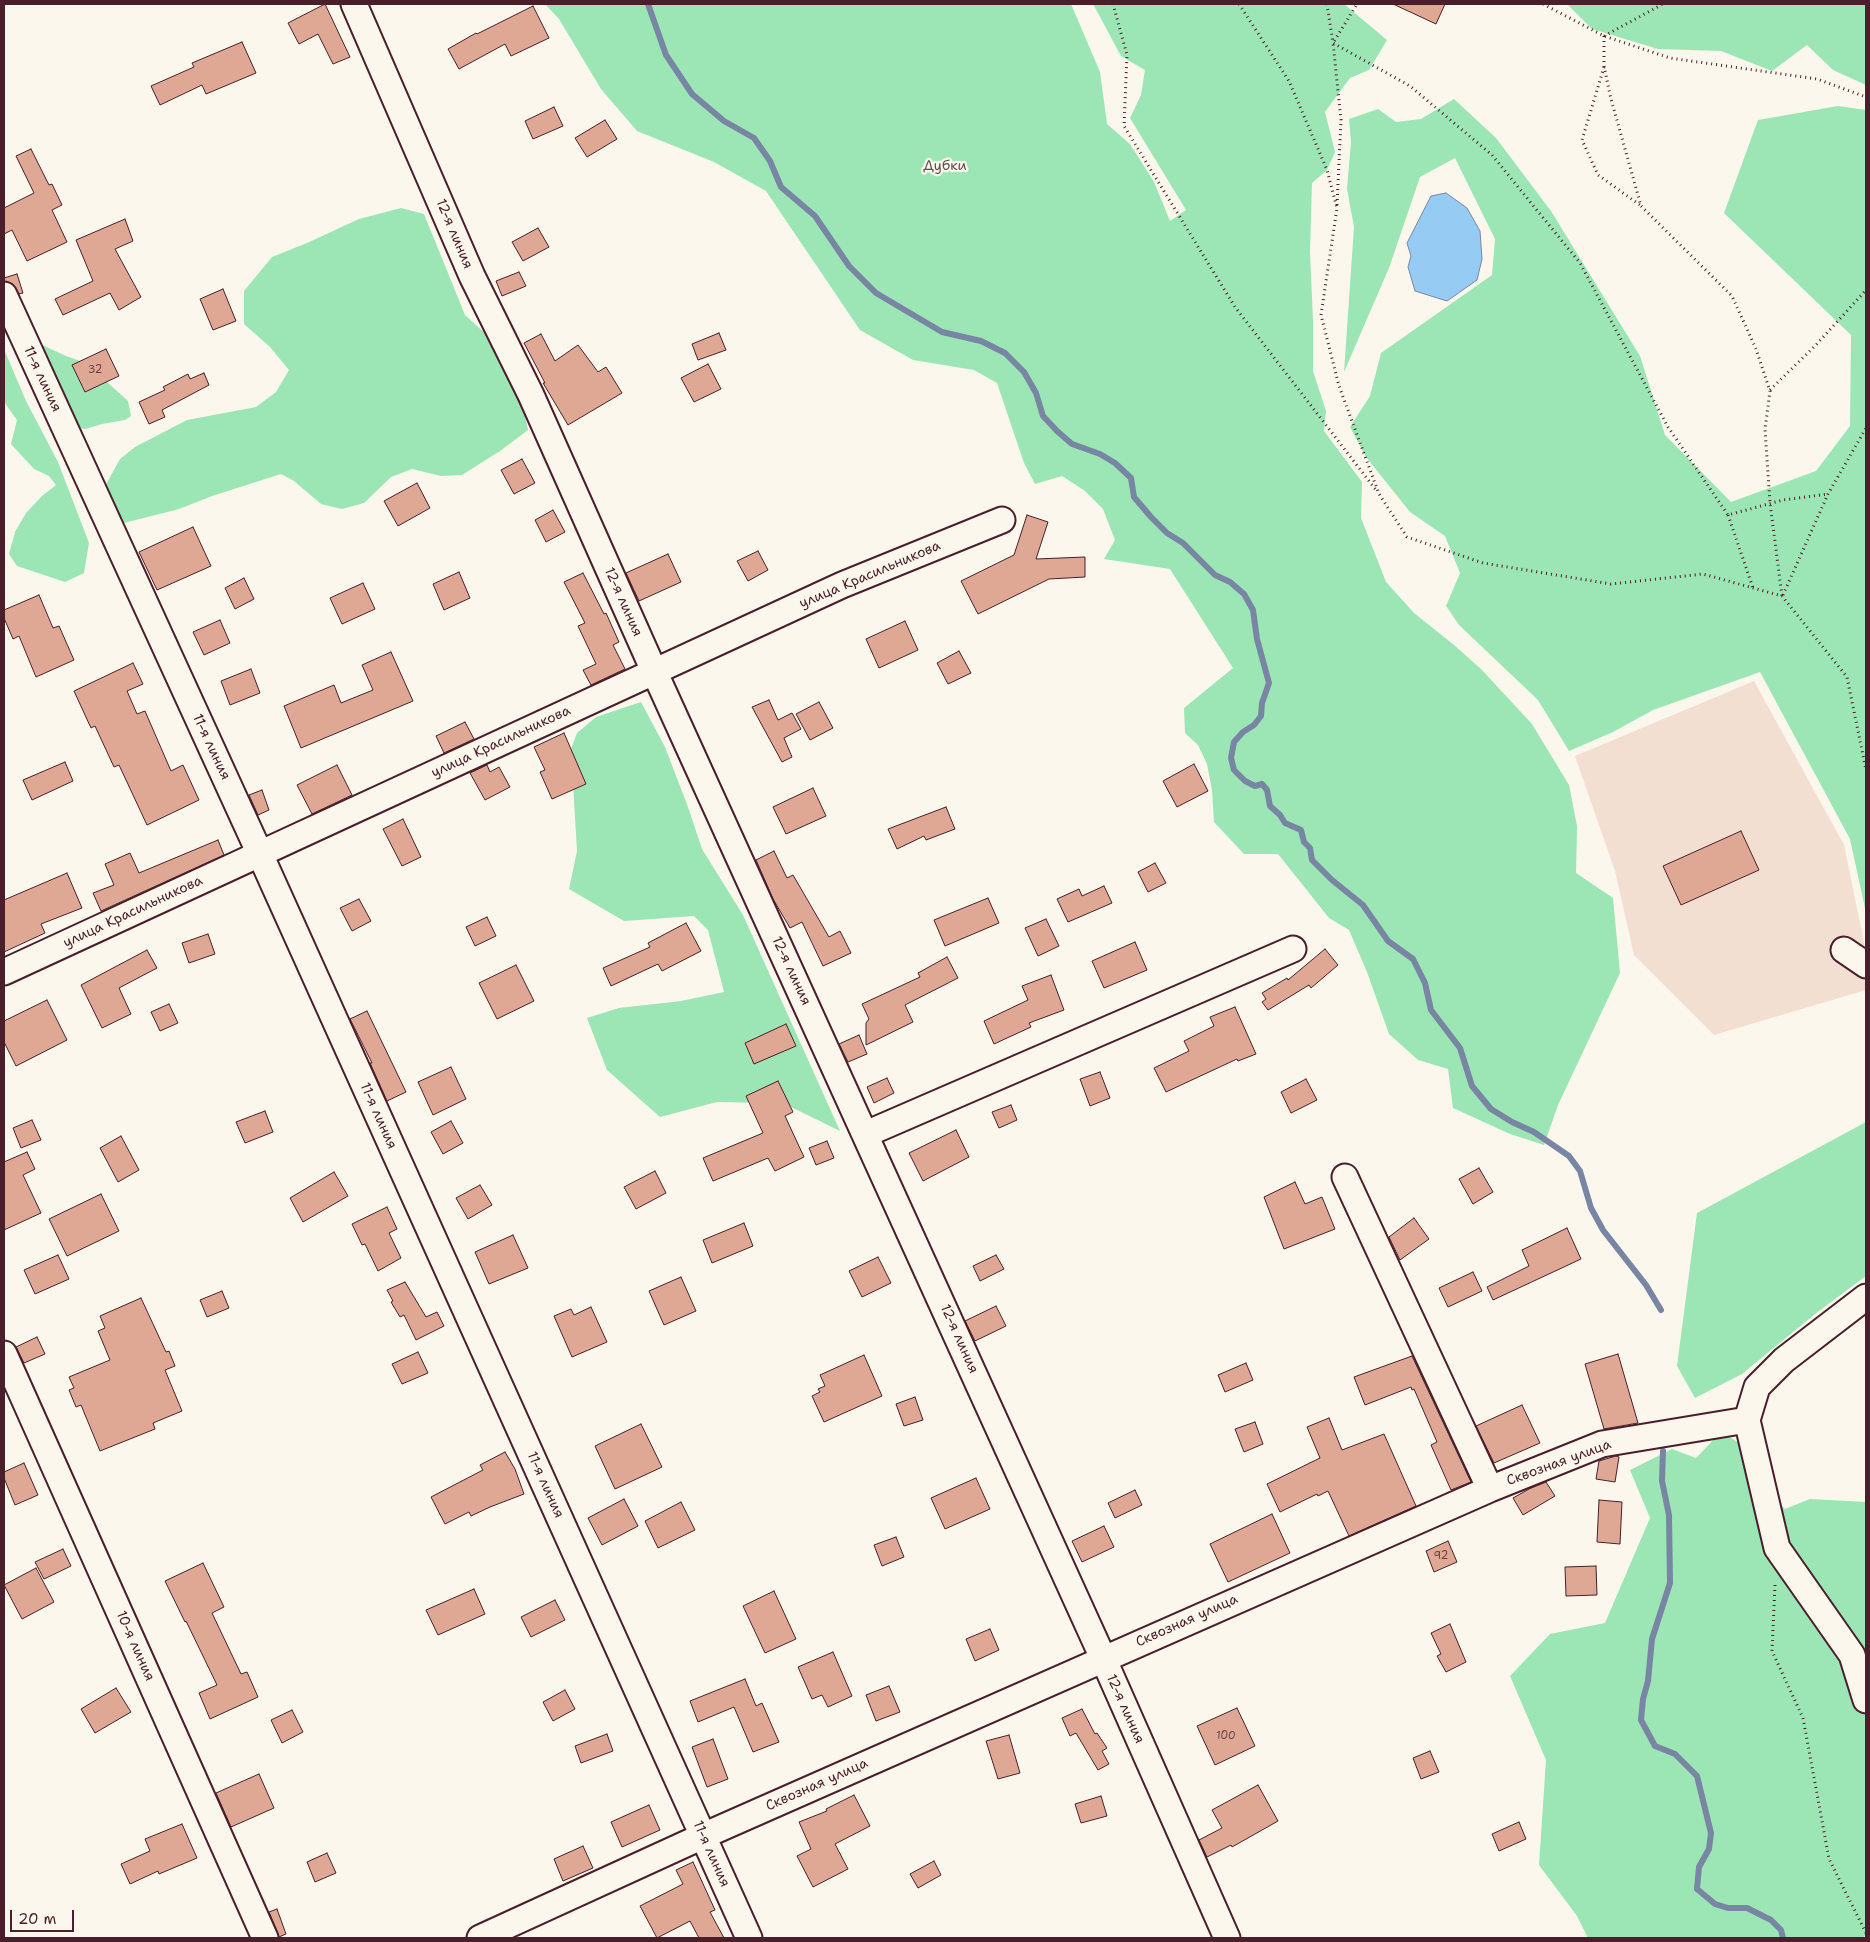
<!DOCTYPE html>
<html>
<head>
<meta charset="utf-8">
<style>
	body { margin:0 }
	#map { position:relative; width:1870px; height:1942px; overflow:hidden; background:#fbf7ec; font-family:"Shantell Sans",sans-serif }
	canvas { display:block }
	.frame { position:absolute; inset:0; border:5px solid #4a1f2b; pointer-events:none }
	.scale { position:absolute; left:10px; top:1910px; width:64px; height:22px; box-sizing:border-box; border:2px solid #4a1f2b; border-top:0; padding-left:6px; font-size:15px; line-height:18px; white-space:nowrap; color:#4a1f2b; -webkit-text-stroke:4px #fbf7ec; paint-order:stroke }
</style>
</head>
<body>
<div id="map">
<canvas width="1870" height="1942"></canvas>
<div class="frame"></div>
<div class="scale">20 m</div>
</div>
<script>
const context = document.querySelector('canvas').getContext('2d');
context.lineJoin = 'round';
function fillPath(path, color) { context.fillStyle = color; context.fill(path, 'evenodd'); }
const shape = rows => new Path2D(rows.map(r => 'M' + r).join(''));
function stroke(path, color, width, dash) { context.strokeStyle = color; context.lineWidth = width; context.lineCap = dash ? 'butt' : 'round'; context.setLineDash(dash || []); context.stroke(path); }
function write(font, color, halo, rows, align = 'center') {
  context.font = font + ' "Shantell Sans",sans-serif'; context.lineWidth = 4.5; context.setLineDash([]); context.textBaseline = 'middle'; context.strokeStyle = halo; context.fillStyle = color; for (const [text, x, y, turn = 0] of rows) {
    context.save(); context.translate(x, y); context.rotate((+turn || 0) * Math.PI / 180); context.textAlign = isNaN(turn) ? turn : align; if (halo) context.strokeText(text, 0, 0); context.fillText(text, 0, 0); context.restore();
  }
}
const built = shape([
	[1754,681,1844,845,1865,947,1866,990,1714,1035,1634,955,1615,871,1575,756]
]);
const green = shape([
	[545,4,1071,4,1100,72,1107,124,1130,144,1154,182,1170,221,1186,210,1130,118,1141,95,1145,70,1121,56,1093,4,1344,4,1387,40,1369,70,1350,78,1325,112,1335,152,1327,170,1312,183,1310,252,1313,321,1313,371,1326,411,1324,431,1362,482,1361,518,1386,582,1414,613,1454,645,1481,669,1532,724,1569,785,1577,826,1576,873,1613,898,1620,973,1558,1105,1544,1145,1510,1134,1453,1108,1448,1069,1418,1060,1389,1034,1367,972,1349,930,1329,918,1278,854,1244,854,1214,822,1212,790,1207,764,1198,745,1185,733,1184,708,1233,668,1170,569,1104,559,1115,540,1103,509,1085,491,1062,476,1035,484,1024,463,997,383,974,370,913,360,860,330,766,191,714,162,637,131,601,89,559,19],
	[1567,4,1866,4,1866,85,1833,70,1807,45,1772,71,1721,51,1658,49,1592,29],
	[1454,99,1496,138,1551,211,1640,356,1665,435,1731,502,1816,471,1850,426,1851,335,1724,213,1758,120,1838,106,1866,110,1866,913,1850,839,1760,672,1653,710,1613,732,1569,751,1538,700,1459,625,1446,606,1460,573,1445,536,1410,512,1366,457,1350,427,1370,396,1381,353,1492,275,1495,239,1455,158,1420,177,1389,268,1344,372,1354,227,1347,189,1351,142,1349,119,1378,109,1396,122,1421,119],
	[401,208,424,214,465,315,488,336,521,398,528,430,500,451,462,475,441,476,412,469,391,477,364,503,342,509,321,504,294,481,281,474,212,496,179,509,120,524,103,490,120,459,135,447,187,420,256,407,276,392,289,370,270,347,244,324,244,291,272,257,307,243,359,219],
	[38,343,66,356,86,363,128,401,131,416,125,420,102,424,85,429,70,427],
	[4,349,26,401,58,462,89,543,84,573,65,582,17,566,9,554,15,532,26,513,42,496,56,485,49,476,34,469,11,444,17,420,4,402],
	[641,702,665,747,688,807,702,849,743,915,840,1131,791,1107,768,1103,717,1102,660,1117,607,1070,587,1018,619,1008,681,1001,724,992,708,930,694,916,624,921,569,889,577,851,571,749,577,733,596,717],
	[1866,1122,1866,1276,1815,1314,1742,1374,1695,1398,1677,1366,1697,1213],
	[1721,1432,1741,1444,1759,1485,1785,1509,1810,1499,1866,1502,1866,1935,1862,1938,1588,1938,1577,1916,1539,1865,1546,1760,1510,1676,1550,1634,1605,1623,1650,1518,1630,1470,1672,1449,1696,1458]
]);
const water = shape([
	[1446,193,1467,208,1480,231,1482,259,1477,280,1447,301,1415,291,1408,267,1411,256,1407,243,1431,196,1446,193]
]);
const stream = shape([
	[648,4,666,55,692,94,724,121,754,138,770,161,781,187,815,216,849,266,876,293,942,332,981,341,1005,353,1024,372,1036,393,1043,416,1057,431,1072,444,1100,454,1115,463,1131,478,1134,497,1151,517,1167,533,1183,543,1215,575,1230,582,1244,594,1253,610,1257,639,1269,683,1262,703,1261,716,1254,725,1243,732,1234,742,1231,758,1234,770,1245,781,1255,786,1262,784,1267,790,1270,806,1280,815,1285,823,1301,830,1304,842,1310,848,1312,860,1332,880,1363,905,1388,941,1413,959,1425,983,1431,1010,1460,1048,1472,1086,1491,1109,1512,1122,1534,1132,1569,1156,1580,1171,1591,1208,1603,1230,1646,1285,1661,1310],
	[1663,1451,1662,1481,1669,1515,1670,1583,1652,1639,1648,1681,1643,1699,1641,1720,1655,1746,1675,1754,1697,1776,1711,1833,1709,1849,1699,1867,1697,1889,1715,1904,1728,1908,1747,1908,1771,1920,1781,1930,1783,1938]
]);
const building = shape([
	[325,4,350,57,333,64,318,34,299,44,288,23,325,4],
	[1393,4,1445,4,1436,24,1393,4],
	[533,6,549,38,511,56,505,44,459,69,448,49,476,33,477,34,533,6],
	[242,42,256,73,206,94,202,85,160,105,151,86,194,67,192,63,242,42],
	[554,107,563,126,533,139,525,121,554,107],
	[605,120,617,139,587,157,575,138,605,120],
	[31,149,49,185,52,184,62,205,52,210,67,242,27,261,12,230,4,234,4,208,34,193,16,156,31,149],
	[125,219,133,241,115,249,141,297,119,310,110,293,63,315,55,299,93,281,76,240,125,219],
	[538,228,549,247,523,261,512,242,538,228],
	[519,272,526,286,502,296,496,281,519,272],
	[17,274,23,293,19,294,13,284,4,281,4,278,17,274],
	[223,289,236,321,213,330,200,299,223,289],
	[719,333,726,350,698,360,692,344,719,333],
	[541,334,555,361,578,345,598,372,606,367,622,393,568,425,543,383,545,383,524,343,541,334],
	[106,349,119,376,85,392,72,365,106,349],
	[708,364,721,389,694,402,681,378,708,364],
	[204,373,209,385,162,410,165,417,149,424,139,402,165,390,163,387,188,374,190,379,204,373],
	[522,459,535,483,514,494,501,470,522,459],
	[417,483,430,508,398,526,384,501,417,483],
	[553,510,565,532,546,542,535,520,553,510],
	[1027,515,1048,522,1036,559,1085,557,1085,577,1049,579,978,614,961,581,1014,555,1027,515],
	[193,527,211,566,157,590,139,552,193,527],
	[758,551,768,570,748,581,737,561,758,551],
	[668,554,681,582,639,601,626,573,668,554],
	[459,572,470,598,444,610,433,584,459,572],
	[583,573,604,614,606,613,619,642,613,645,625,669,591,685,583,670,596,664,578,626,585,623,564,582,583,573],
	[244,578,254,599,235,609,225,588,244,578],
	[363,583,375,609,342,624,330,598,363,583],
	[39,595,53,628,59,626,74,660,36,677,19,636,13,639,4,618,4,610,39,595],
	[220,620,230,643,204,655,193,632,220,620],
	[905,621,918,650,879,668,866,639,905,621],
	[959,651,971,673,948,684,937,663,959,651],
	[391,652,413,701,301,748,284,706,334,685,341,703,373,690,362,665,391,652],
	[133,663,143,684,127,691,137,714,145,711,171,771,183,765,199,800,147,825,119,765,114,767,95,726,91,728,74,691,133,663],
	[251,669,260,693,230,705,221,681,251,669],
	[769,700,778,720,792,713,801,729,784,738,792,757,782,762,752,707,769,700],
	[819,702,833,728,810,740,796,714,819,702],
	[465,722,474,739,444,753,436,736,465,722],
	[564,733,586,784,552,799,540,772,545,770,534,747,564,733],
	[65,762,73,781,32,800,23,780,65,762],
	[1194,764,1208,791,1177,807,1163,781,1194,764],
	[337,765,352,795,312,814,297,785,337,765],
	[487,765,490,772,499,767,510,787,485,800,470,773,487,765],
	[813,788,826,816,786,834,773,807,813,788],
	[262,790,269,810,258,815,249,795,262,790],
	[946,807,955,829,926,840,924,836,897,849,888,829,946,807],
	[403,819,421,857,402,866,383,829,403,819],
	[1741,831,1759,870,1681,905,1663,866,1741,831],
	[218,840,224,855,101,911,93,893,114,885,105,864,130,853,139,873,218,840],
	[774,851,787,878,793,875,829,937,840,931,851,953,823,966,802,922,790,928,773,899,756,860,774,851],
	[1155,863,1166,883,1148,892,1138,872,1155,863],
	[67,873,82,908,41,924,45,933,4,952,4,900,67,873],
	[1104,886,1112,903,1068,922,1057,899,1079,889,1082,896,1104,886],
	[988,898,999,923,945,946,934,920,988,898],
	[359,899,371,921,352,931,340,908,359,899],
	[487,917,496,936,475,946,466,927,487,917],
	[1046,919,1059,946,1038,956,1025,928,1046,919],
	[686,923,701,951,662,971,658,964,611,986,603,968,650,947,648,943,686,923],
	[208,934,215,954,189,963,182,943,208,934],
	[1135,942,1147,970,1104,988,1092,961,1135,942],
	[1325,949,1338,965,1311,988,1309,985,1268,1010,1262,1002,1266,999,1262,993,1287,978,1288,980,1325,949],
	[147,950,157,968,119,988,131,1014,102,1028,81,985,147,950],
	[947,957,958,978,905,1005,913,1022,866,1045,866,1023,869,1019,862,1004,920,977,918,973,947,957],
	[516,965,534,1001,497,1019,479,983,516,965],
	[1051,975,1064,1010,1029,1023,1031,1027,994,1044,984,1021,1028,1000,1022,986,1051,975],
	[47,1000,67,1040,16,1066,4,1042,4,1021,47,1000],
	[169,1004,178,1023,160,1031,151,1012,169,1004],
	[1235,1007,1256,1054,1238,1061,1237,1059,1166,1092,1154,1068,1189,1051,1184,1041,1214,1026,1210,1017,1235,1007],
	[367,1011,406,1092,387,1101,370,1063,372,1063,350,1019,367,1011],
	[786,1024,796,1046,754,1064,745,1043,786,1024],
	[859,1035,867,1054,848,1062,839,1044,859,1035],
	[451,1067,466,1099,433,1115,418,1082,451,1067],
	[1100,1072,1110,1098,1090,1106,1080,1079,1100,1072],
	[887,1078,894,1093,874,1103,867,1087,887,1078],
	[1306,1079,1317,1100,1291,1113,1281,1092,1306,1079],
	[778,1081,793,1112,785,1116,804,1157,775,1171,768,1158,713,1181,703,1158,763,1133,746,1096,778,1081],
	[1011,1105,1017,1120,999,1128,992,1112,1011,1105],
	[265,1111,273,1132,245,1143,236,1122,265,1111],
	[32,1120,41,1140,21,1148,13,1128,32,1120],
	[451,1121,463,1143,443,1154,431,1132,451,1121],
	[956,1130,969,1157,923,1181,909,1153,956,1130],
	[121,1136,139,1170,118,1182,100,1148,121,1136],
	[827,1141,834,1158,816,1165,809,1148,827,1141],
	[27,1152,35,1169,23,1175,41,1213,4,1230,4,1162,27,1152],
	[1479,1168,1493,1192,1473,1204,1459,1179,1479,1168],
	[655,1171,666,1193,636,1209,624,1187,655,1171],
	[334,1172,348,1196,303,1222,290,1198,334,1172],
	[1295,1182,1305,1204,1322,1197,1335,1229,1284,1249,1264,1197,1295,1182],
	[480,1185,492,1205,468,1219,456,1198,480,1185],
	[101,1194,119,1231,67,1256,49,1219,101,1194],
	[387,1207,397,1229,389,1233,401,1258,378,1271,365,1244,362,1245,352,1224,387,1207],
	[1414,1218,1429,1239,1400,1260,1389,1237,1414,1218],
	[744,1223,753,1246,712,1263,703,1240,744,1223],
	[1567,1228,1581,1259,1493,1300,1487,1287,1529,1266,1522,1250,1567,1228],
	[513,1235,528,1268,489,1284,475,1252,513,1235],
	[58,1255,69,1279,35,1294,24,1270,58,1255],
	[996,1255,1004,1269,980,1281,973,1266,996,1255],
	[878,1257,891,1283,862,1297,849,1271,878,1257],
	[1473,1272,1482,1291,1448,1307,1439,1288,1473,1272],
	[681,1277,696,1311,664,1325,649,1291,681,1277],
	[405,1282,426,1317,437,1312,444,1326,416,1340,404,1315,400,1317,391,1302,393,1301,387,1290,405,1282],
	[222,1291,229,1308,207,1317,200,1300,222,1291],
	[141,1298,166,1352,169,1351,175,1366,165,1370,182,1411,153,1423,155,1429,100,1451,81,1405,76,1407,69,1390,74,1388,69,1377,110,1360,98,1331,105,1328,100,1316,141,1298],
	[996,1306,1006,1326,975,1341,965,1321,996,1306],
	[591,1307,607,1342,572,1357,554,1316,571,1309,574,1315,591,1307],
	[37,1337,45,1354,24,1363,16,1347,37,1337],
	[418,1352,428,1373,402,1384,392,1364,418,1352],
	[1618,1354,1638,1423,1604,1429,1585,1364,1618,1354],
	[864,1355,882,1396,824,1422,812,1396,820,1392,818,1389,825,1386,820,1375,864,1355],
	[1412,1356,1471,1482,1451,1490,1431,1445,1437,1442,1414,1389,1412,1390,1411,1387,1365,1405,1354,1377,1412,1356],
	[1246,1363,1253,1380,1225,1392,1218,1375,1246,1363],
	[915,1397,923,1420,904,1426,896,1404,915,1397],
	[1522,1405,1540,1443,1494,1463,1476,1426,1522,1405],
	[1329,1418,1342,1450,1384,1434,1416,1506,1349,1536,1328,1491,1318,1496,1317,1494,1280,1512,1267,1484,1320,1458,1307,1427,1329,1418],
	[1255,1422,1263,1444,1244,1452,1235,1429,1255,1422],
	[641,1424,662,1467,615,1489,595,1446,641,1424],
	[505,1452,515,1469,524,1494,490,1507,471,1516,469,1512,445,1524,431,1497,483,1470,480,1465,505,1452],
	[1616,1456,1619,1457,1615,1482,1596,1479,1599,1461,1616,1456],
	[24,1463,38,1495,15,1505,4,1478,4,1472,24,1463],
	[976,1478,990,1509,945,1529,931,1498,976,1478],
	[1546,1482,1555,1496,1523,1515,1513,1498,1529,1489,1546,1482],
	[1135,1490,1142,1505,1115,1518,1108,1503,1135,1490],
	[624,1499,638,1526,602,1545,588,1518,624,1499],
	[1599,1500,1622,1502,1620,1544,1597,1542,1599,1500],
	[681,1502,695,1530,658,1548,645,1521,681,1502],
	[1272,1514,1290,1553,1228,1582,1210,1544,1272,1514],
	[1104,1526,1114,1547,1082,1562,1072,1541,1104,1526],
	[896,1537,904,1557,882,1566,874,1545,896,1537],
	[1448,1541,1457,1562,1434,1572,1426,1551,1448,1541],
	[63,1549,71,1566,44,1579,35,1562,63,1549],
	[203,1563,224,1607,212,1613,241,1674,247,1672,258,1697,210,1719,199,1693,217,1685,186,1621,185,1622,165,1581,203,1563],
	[1596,1566,1597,1595,1566,1596,1565,1567,1596,1566],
	[36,1568,54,1602,22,1619,4,1585,36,1568],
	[474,1589,485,1614,438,1635,426,1610,474,1589],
	[774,1591,796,1639,765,1653,743,1606,774,1591],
	[555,1600,565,1620,531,1637,521,1617,555,1600],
	[1450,1624,1466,1662,1446,1672,1437,1656,1441,1654,1431,1633,1450,1624],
	[990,1629,999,1650,975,1661,966,1639,990,1629],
	[833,1652,852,1696,828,1707,822,1695,812,1699,798,1667,833,1652],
	[745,1679,756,1706,762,1703,779,1742,753,1752,734,1707,698,1722,690,1701,745,1679],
	[889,1686,900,1712,876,1721,866,1695,889,1686],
	[116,1688,131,1712,95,1733,81,1709,116,1688],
	[565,1690,575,1709,553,1721,543,1702,565,1690],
	[1237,1708,1255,1746,1215,1765,1197,1726,1237,1708],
	[1082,1709,1095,1734,1097,1733,1107,1748,1102,1751,1109,1764,1098,1770,1076,1733,1070,1736,1062,1718,1082,1709],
	[292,1710,303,1732,282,1743,271,1720,292,1710],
	[607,1734,613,1751,581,1763,575,1746,607,1734],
	[1009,1735,1020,1773,998,1779,986,1741,1009,1735],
	[713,1739,728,1779,707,1787,692,1747,713,1739],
	[1430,1751,1439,1772,1421,1779,1413,1758,1430,1751],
	[259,1774,274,1808,231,1827,216,1793,259,1774],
	[1258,1785,1278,1821,1232,1847,1231,1845,1207,1857,1199,1840,1222,1828,1212,1810,1258,1785],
	[854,1795,870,1826,835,1844,848,1869,813,1887,797,1856,811,1849,799,1822,827,1811,826,1809,854,1795],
	[1101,1796,1107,1816,1081,1823,1075,1804,1101,1796],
	[649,1805,660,1830,622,1847,611,1822,649,1805],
	[1519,1822,1526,1839,1499,1851,1492,1834,1519,1822],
	[182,1824,197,1858,159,1874,158,1871,130,1884,121,1864,150,1851,145,1839,182,1824],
	[583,1846,593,1868,563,1881,554,1859,583,1846],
	[327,1853,336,1873,315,1882,307,1862,327,1853],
	[934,1861,941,1875,918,1888,910,1874,934,1861],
	[693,1862,715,1910,710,1912,724,1938,699,1938,690,1921,657,1938,640,1906,683,1884,676,1870,693,1862],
	[277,1909,286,1934,279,1937,269,1912,277,1909]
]);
const path = shape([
	[1113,4,1127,55,1124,126,1235,307,1376,490],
	[1239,4,1289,81,1327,170,1337,208,1321,315,1339,386,1379,494,1407,537,1483,563,1611,584,1703,574,1782,596,1847,677,1866,770],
	[1327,4,1333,43,1410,86,1492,155,1580,263,1668,427,1728,515,1783,500,1828,494],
	[1543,4,1604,36,1670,58,1817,79,1866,97],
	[1604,36,1604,66,1611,99,1641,206,1732,296,1756,349,1770,391,1765,429,1770,503,1782,596],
	[1604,36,1663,4],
	[1604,67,1582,140,1598,175,1640,205],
	[1337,205,1341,120,1333,43,1357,4],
	[1770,390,1816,345,1866,290],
	[1728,515,1753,588],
	[1783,595,1828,494,1866,428],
	[1775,1585,1772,1651,1803,1718,1829,1859,1866,1933]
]);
const minor = shape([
	[354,4,472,276,531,395,654,671,1103,1658,1227,1938],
	[4,295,260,854,749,1938],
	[1844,950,1866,965],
	[4,972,842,585,1002,520],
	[866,1134,1293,949],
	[1345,1177,1490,1489],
	[4,1354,265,1938],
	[1747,1420,1777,1548,1852,1655,1866,1700],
	[1747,1420,1757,1387,1784,1360,1866,1297],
	[480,1938,703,1836,1490,1489,1602,1444,1747,1420]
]);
const numberNames = [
	["32",95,370],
	["92",1441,1556],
	["100",1226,1736]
];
const parkNames = [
	["Дубки",945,166]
];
const streetNames = [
	["12-я линия",454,234,67],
	["11-я линия",42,379,65],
	["улица Красильникова",870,575,-23],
	["12-я линия",623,602,66],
	["улица Красильникова",501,742,-25],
	["11-я линия",211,747,65],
	["улица Красильникова",133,912,-25],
	["12-я линия",791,971,65],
	["11-я линия",378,1116,66],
	["12-я линия",959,1339,66],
	["Сквозная улица",1559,1463,-20],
	["11-я линия",545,1485,66],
	["Сквозная улица",1187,1621,-24],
	["10-я линия",135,1646,66],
	["12-я линия",1125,1709,66],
	["Сквозная улица",817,1785,-24],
	["11-я линия",711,1854,66]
];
fillPath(built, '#f2dfd2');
fillPath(green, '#9ce5b4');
fillPath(water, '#96cbf4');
stroke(water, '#7886a4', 1);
stroke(stream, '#7886a4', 6);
fillPath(building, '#dea894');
stroke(building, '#4a1f2b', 1);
stroke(minor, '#4a1f2b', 29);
stroke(path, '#4a1f2b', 3, [1, 4]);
stroke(minor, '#fbf7ec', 25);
write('11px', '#6f4145', null, numberNames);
write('14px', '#5e504d', '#fbf7ec', parkNames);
write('14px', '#4a1f2b', '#fbf7ec', streetNames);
</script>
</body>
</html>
